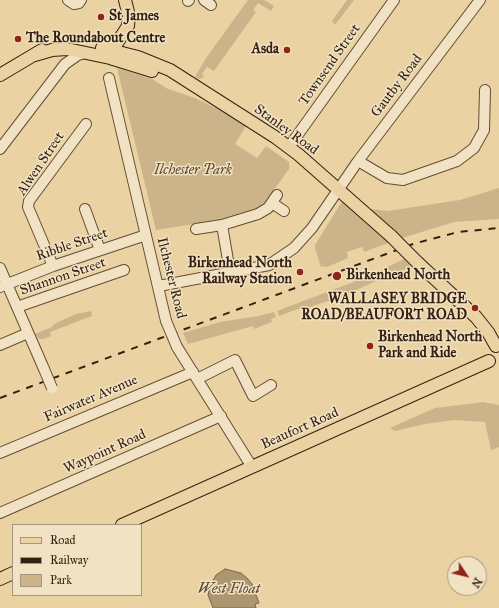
<!DOCTYPE html>
<html>
<head>
<meta charset="utf-8">
<style>
	body { margin:0 }
	#map { position:relative; width:499px; height:608px; overflow:hidden; background:#ead2a2; font-family:"IM FELL Great Primer",serif }
	canvas { display:block }
	.legend { position:absolute; left:12px; top:524px; width:130px; height:72px; box-sizing:border-box; background:#f1e2c3; border:1px solid #a5957d; margin:0; padding:5px 7px; list-style:none; font-size:12px; color:#342113 }
	.legend li { display:flex; align-items:center; gap:8px; height:20px }
	.legend b { width:20px; border:1px solid #a5957d }
	.north { position:absolute; left:447px; top:556px; width:40px; height:40px; box-sizing:border-box; background:#f1e2c3; border:1px solid #a5957d; border-radius:50%; rotate:125deg; font-size:11px; font-weight:700; line-height:16px; text-align:center; color:#342113 }
	.north::after { content:''; display:block; margin:auto; width:14px; height:18px; background:#8f2418; clip-path:polygon(50% 0,100% 100%,50% 72%,0 100%) }
</style>
</head>
<body>
<div id="map">
<canvas width="499" height="608"></canvas>
<ul class="legend">
<li><b style="height:5px;background:#ead2a2"></b>Road</li>
<li><b style="height:5px;background:#342113"></b>Railway</li>
<li><b style="height:11px;background:#cbb48a"></b>Park</li>
</ul>
<div class="north">N</div>
</div>
<script>
const context = document.querySelector('canvas').getContext('2d');
context.lineJoin = 'round';
function fillPath(path, color) { context.fillStyle = color; context.fill(path, 'evenodd'); }
const shape = rows => new Path2D(rows.map(r => 'M' + r).join(''));
function stroke(path, color, width, dash) { context.strokeStyle = color; context.lineWidth = width; context.lineCap = dash ? 'butt' : 'round'; context.setLineDash(dash || []); context.stroke(path); }
function write(font, color, halo, rows, align = 'center') {
  context.font = font + ' "IM FELL Great Primer",serif'; context.lineWidth = 3; context.setLineDash([]); context.textBaseline = 'middle'; context.strokeStyle = halo; context.fillStyle = color; for (const [text, x, y, turn = 0] of rows) {
    context.save(); context.translate(x, y); context.rotate((+turn || 0) * Math.PI / 180); context.textAlign = isNaN(turn) ? turn : align; if (halo) context.strokeText(text, 0, 0); context.fillText(text, 0, 0); context.restore();
  }
}
const green = shape([
	[248,0,264,0,274,6,271,11,258,3,253,10,256,12,214,71,207,67,202,74,204,75,202,78,199,79,195,77,206,58],
	[347,0,354,0,335,25,332,21],
	[117,68,152,79,168,89,195,98,218,109,246,126,235,144,257,158,266,146,289,162,289,169,263,205,256,209,226,219,156,230],
	[499,188,499,219,454,222,402,238,371,209,388,211,460,200],
	[343,201,394,241,364,252,362,247,347,252,348,258,327,267,323,266,321,267,315,248,315,245,341,203],
	[404,259,411,266,408,269,399,271,343,296,307,308,306,306,279,316,277,311,367,277],
	[91,311,92,316,50,332,51,336,43,339,39,339,35,334,52,327,54,324,76,314],
	[274,312,276,317,271,319,272,322,254,329,253,326,188,344,183,333,220,322,258,316],
	[483,402,499,405,499,447,491,450,485,422,454,420,425,424,395,431,390,428,435,408]
]);
const water = shape([
	[225,569,241,573,247,578,252,584,259,603,255,604,256,608,213,608,208,595,210,586,216,575,225,569]
]);
const minor = shape([
	[68,0,74,4,79,3,81,0],
	[204,0,211,5],
	[188,1,189,0],
	[109,78,166,321],
	[289,147,394,0],
	[0,149,65,64,78,55,84,53],
	[358,161,387,178,403,180,457,161,474,148,484,130,485,90],
	[272,203,284,211],
	[85,209,100,250],
	[222,225,230,272],
	[196,229,222,225,258,214,268,208,277,195],
	[53,266,28,207,29,201,86,124],
	[0,268,44,369],
	[159,286,269,265,294,248,312,228,358,161,480,0],
	[0,287,53,266,146,235],
	[17,307,124,270],
	[0,345,28,333],
	[177,347,252,467],
	[197,379,235,360,253,396,271,385],
	[0,453,193,372],
	[0,513,221,416]
]);
const major = shape([
	[102,48,138,57,170,70,275,137,299,155,391,236],
	[102,48,111,47,117,43,128,26,129,16,125,0],
	[35,55,52,50,67,49,110,58,152,71],
	[0,75,42,50],
	[419,264,476,317,488,332,496,346],
	[122,525,489,361],
	[0,579,13,573]
]);
const rail = shape([
	[0,398,413,244,458,232,499,228]
]);
const minorBridge = shape([
	[166,321,177,347],
	[44,369,52,388]
]);
const majorBridge = shape([
	[391,236,419,264]
]);
const markers = [
	[101,17,4,"#8f2418"],
	[18,39,4,"#8f2418"],
	[287,50,4,"#8f2418"],
	[300,272,4,"#8f2418"],
	[337,276,5,"#8f2418"],
	[475,308,4,"#8f2418"],
	[370,346,4,"#8f2418"]
];
const poiNames = [
	["St James",109,17],
	["The Roundabout Centre",26,39],
	["Asda",279,50,"right"],
	["Birkenhead North",292,264,"right"],
	["Railway Station",292,280,"right"],
	["Birkenhead North",346,276],
	["WALLASEY BRIDGE",467,300,"right"],
	["ROAD/BEAUFORT ROAD",467,316,"right"],
	["Birkenhead North",378,338],
	["Park and Ride",378,354]
];
const streetNames = [
	["Townsend Street",330,65,-55],
	["Gautby Road",397,86,-53],
	["Stanley Road",286,130,36],
	["Alwen Street",41,164,-56],
	["Ribble Street",72,245,-19],
	["Shannon Street",63,277,-19],
	["Ilchester Road",171,278,76],
	["Fairwater Avenue",91,399,-23],
	["Beaufort Road",300,429,-24],
	["Waypoint Road",105,452,-24]
];
const parkNames = [
	["Ilchester Park",193,171]
];
const waterNames = [
	["West Float",229,589]
];
fillPath(green, '#cbb48a');
fillPath(water, '#ac9671');
stroke(water, '#7c674b', 1);
stroke(minor, '#624d37', 12);
stroke(major, '#342113', 14);
stroke(minor, '#f1e2c3', 10);
stroke(major, '#ead2a2', 12);
stroke(rail, '#342113', 2, [7, 7]);
stroke(minorBridge, '#624d37', 12, []);
stroke(majorBridge, '#342113', 14, []);
stroke(minorBridge, '#f1e2c3', 10);
stroke(majorBridge, '#ead2a2', 12);
for (const [x, y, r, color] of markers) { const dot = new Path2D(); dot.arc(x, y, r, 0, 2 * Math.PI); context.fillStyle = color; context.fill(dot); stroke(dot, '#f1e2c3', 1.5); }
write('bold 14px', '#342113', '#f1e2c3', poiNames, 'left');
write('14px', '#342113', '#f1e2c3', streetNames);
write('italic 14px', '#5a4631', '#f1e2c3', parkNames);
write('italic 15px', '#5e4a34', '#f1e2c3', waterNames);
</script>
</body>
</html>
